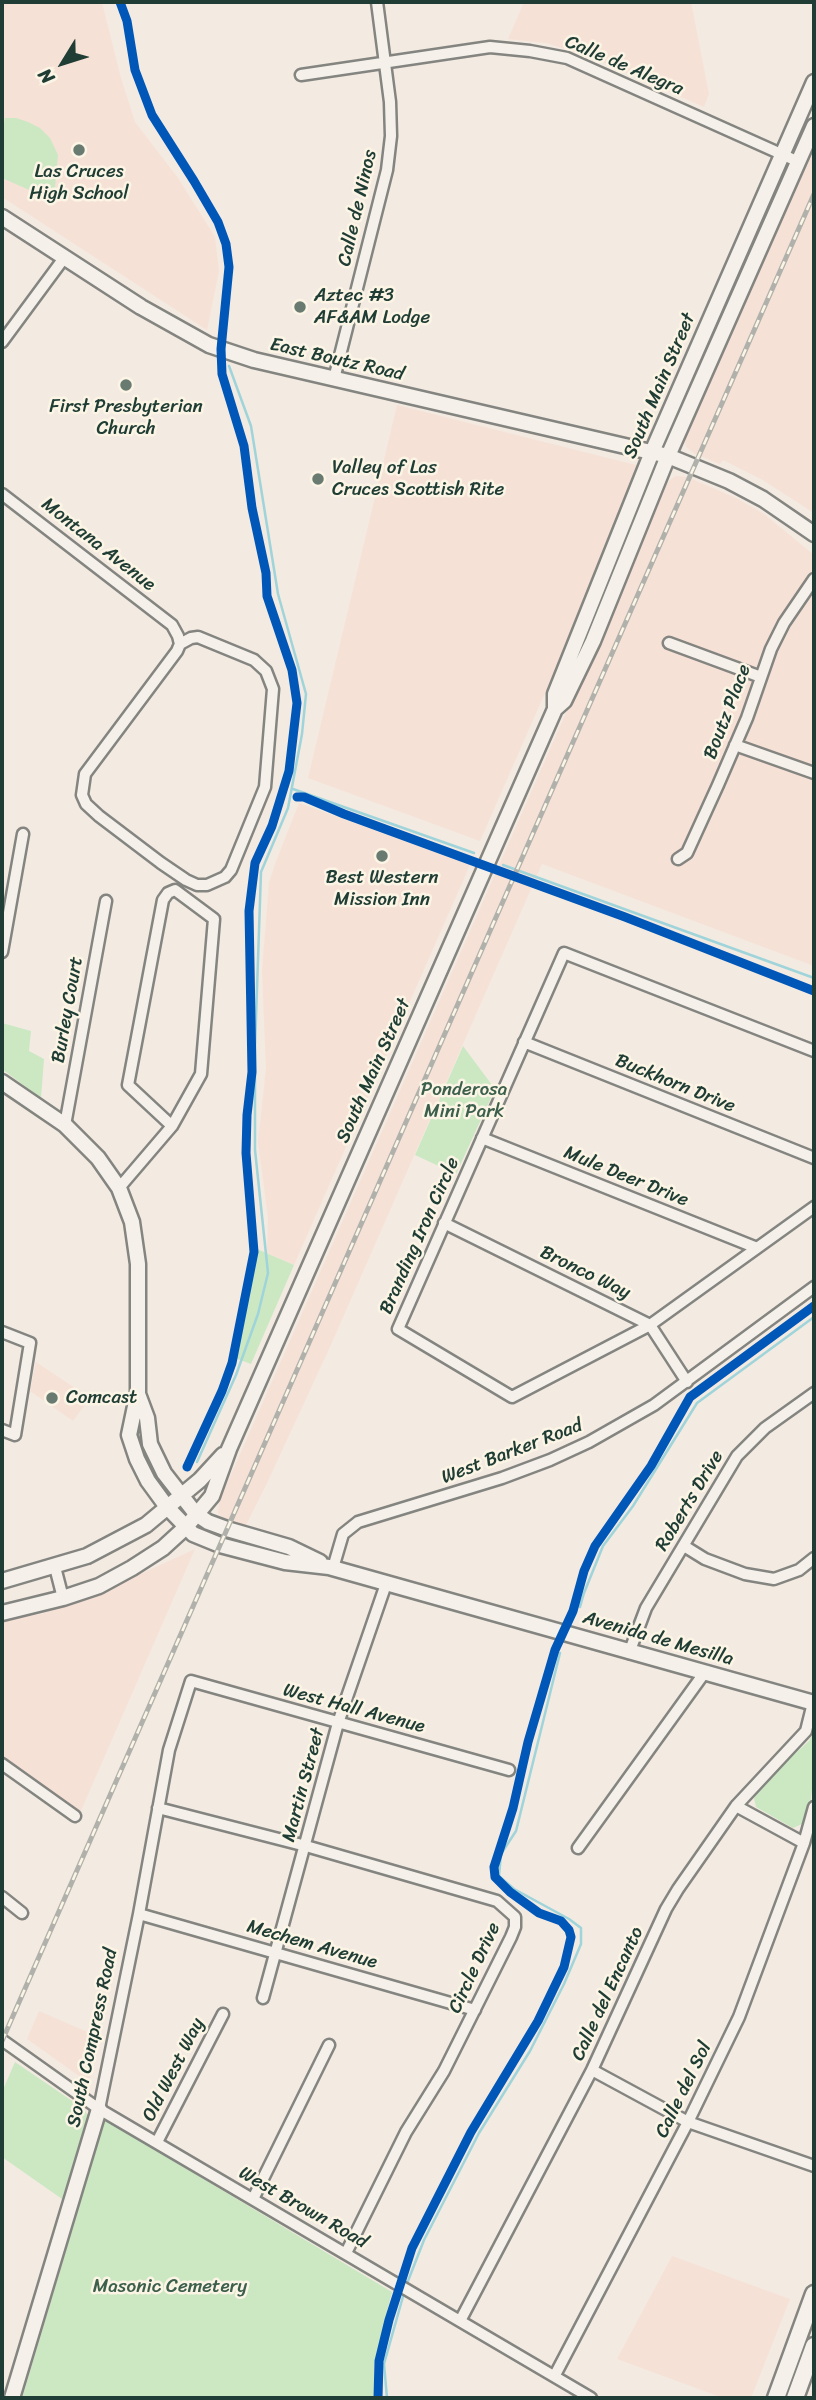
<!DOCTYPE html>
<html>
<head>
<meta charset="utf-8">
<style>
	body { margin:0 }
	#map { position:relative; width:816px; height:2400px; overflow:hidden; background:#f3eae1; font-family:Sriracha,sans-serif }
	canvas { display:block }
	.frame { position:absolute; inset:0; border:4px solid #1f3d34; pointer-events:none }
	.north { position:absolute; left:28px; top:28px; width:70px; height:70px; -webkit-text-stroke:5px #fcf5e5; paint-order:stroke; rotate:232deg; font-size:19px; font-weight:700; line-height:28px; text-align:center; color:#1f3d34 }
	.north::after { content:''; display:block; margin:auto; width:24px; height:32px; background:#1f3d34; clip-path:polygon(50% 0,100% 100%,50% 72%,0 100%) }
</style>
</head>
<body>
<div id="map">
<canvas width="816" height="2400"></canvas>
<div class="frame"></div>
<div class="north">N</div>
</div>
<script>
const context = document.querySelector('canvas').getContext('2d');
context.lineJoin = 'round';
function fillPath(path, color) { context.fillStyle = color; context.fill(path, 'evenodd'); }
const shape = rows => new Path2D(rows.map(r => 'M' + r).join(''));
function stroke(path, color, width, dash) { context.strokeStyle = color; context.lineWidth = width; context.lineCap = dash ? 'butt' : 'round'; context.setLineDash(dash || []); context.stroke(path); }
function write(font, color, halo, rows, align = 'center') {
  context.font = font + ' Sriracha,sans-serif'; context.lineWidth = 5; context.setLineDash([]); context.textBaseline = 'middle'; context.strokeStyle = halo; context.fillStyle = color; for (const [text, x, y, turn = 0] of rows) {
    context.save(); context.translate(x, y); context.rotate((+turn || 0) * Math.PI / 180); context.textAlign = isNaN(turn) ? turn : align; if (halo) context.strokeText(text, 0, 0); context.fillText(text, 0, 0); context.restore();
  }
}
const built = shape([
	[2,2,102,2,121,78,135,122,178,178,215,237,219,271,207,330,2,197],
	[524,2,691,2,709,94,704,107,591,57,546,43,508,39],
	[814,146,814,513,761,479,723,460,720,464,695,454,686,447,685,440],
	[397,405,644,467,480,841,308,778],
	[675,476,687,477,736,498,764,514,814,555,814,966,542,864,330,1347,267,1483,245,1527,227,1521,218,1513,219,1502,667,483],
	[299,803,470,865,294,1265,267,1253,268,1217,258,1142,266,1068,262,971,269,883,275,864],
	[36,1362,90,1398,73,1421,30,1391],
	[195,1549,80,1813,2,1757,2,1619,42,1614,104,1591],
	[39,2011,99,2037,89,2083,27,2039],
	[672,2256,790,2299,751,2398,723,2398,617,2359]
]);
const green = shape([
	[5,118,16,118,28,122,40,128,50,138,58,155,55,188,50,199,2,178,2,136],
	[2,1023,31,1031,29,1051,44,1059,41,1098,2,1069],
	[463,1046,495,1089,456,1174,415,1155],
	[257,1249,294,1265,251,1364,235,1358],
	[814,1731,814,1772,810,1806,804,1823,793,1828,756,1807,754,1798,769,1777,809,1741],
	[15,2062,84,2109,88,2116,62,2199,2,2157,2,2092],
	[105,2120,392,2292,374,2365,375,2398,22,2398]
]);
const stream = shape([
	[293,789,474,853],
	[503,865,814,978],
	[197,1462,236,1375,258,1314,268,1273,255,1150,255,1047,261,872,288,808,302,734,306,694,278,594,251,426,229,366],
	[580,1607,584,1593,603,1546,633,1506,697,1403,814,1317],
	[408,2281,424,2240,479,2133,530,2051,564,1984,581,1944,581,1928,569,1919,514,1889,499,1876,501,1854,516,1831,560,1653],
	[387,2398,384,2364,404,2293]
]);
const street = shape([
	[301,75,490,47,530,51,567,58,799,162],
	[2,342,64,258],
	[334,379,387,170,391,136,390,102,377,2],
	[2,494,172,625,178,636,180,644,177,651,85,774,82,795,86,804,99,816,161,863,186,880,197,885,207,885,225,877,231,870,265,787,273,689,266,671,254,660,198,637,191,638,180,644],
	[669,643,761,677],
	[735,745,814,773],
	[678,859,687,853,718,785,747,718,771,649,784,623,814,579],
	[2,952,23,834],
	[524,1042,814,1158],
	[814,1051,564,953,398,1329,512,1397,650,1325,814,1207],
	[65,1125,106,901],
	[482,1138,757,1248],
	[119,1188,172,1126,201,1074,214,919,175,890,168,893,163,900,128,1085,172,1126],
	[444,1223,650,1325,687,1382],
	[2,1332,30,1343,15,1435,2,1430],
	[684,1546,705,1559,745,1574,774,1579,799,1570,814,1558],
	[55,1567,63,1598],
	[333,1568,343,1534,358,1522,502,1478,550,1460,589,1442,654,1405,814,1287],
	[629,1653,646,1608,737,1456,765,1428,814,1393],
	[2,1764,75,1816],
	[736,1806,804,1843],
	[158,1808,306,1846,497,1901,515,1917,515,1927,511,1937,444,2071,406,2132,346,2253],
	[578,1848,705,1672],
	[2,1897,22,1913],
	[139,1914,475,2010],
	[263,1998,338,1723,386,1584],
	[2,2040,99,2109,591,2398],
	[592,2070,688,2122,814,2166],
	[99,2109,139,1914,169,1750,191,1681,509,1770],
	[157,2142,223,2014],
	[253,2199,329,2045],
	[460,2321,592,2070,666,1909,678,1889,736,1806,806,1731,813,1703],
	[555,2375,688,2122,739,2017,804,1843,814,1807]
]);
const secondary = shape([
	[2,217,141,307,209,345,254,360,668,456,729,481,763,499,814,534],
	[555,709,555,694,652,452,814,82],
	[2,1082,65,1125,98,1158,119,1188,132,1222,138,1264,138,1392,129,1435,137,1459,148,1481,167,1507,193,1534,220,1545,285,1562,329,1567,814,1703],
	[138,1394,147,1418,150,1444,164,1473,196,1514,208,1522,227,1529,289,1547,320,1562],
	[2,1581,87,1556,146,1525,200,1480,223,1455],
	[2,1613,63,1598,99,1586,132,1568,163,1548,186,1527,212,1496,229,1449,555,709,564,701,593,641,668,456,814,126],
	[12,2398,99,2109]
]);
const primary = shape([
	[776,2398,814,2294],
	[795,2398,814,2346]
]);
const rail = shape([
	[2,2041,814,194]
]);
const cycleway = shape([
	[120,2,127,21,135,70,152,115,194,181,218,222,226,244,229,267,221,349,222,374,244,446,252,508,266,573,267,596,292,670,297,703,289,771,272,826,255,863,249,911,252,1072,247,1115,246,1153,254,1252,232,1363,222,1391,187,1467],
	[297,797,304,797,344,814,625,917,814,991],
	[378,2398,379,2361,389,2320,412,2248,471,2132,538,2021,564,1967,571,1937,569,1930,561,1921,539,1913,510,1892,495,1877,494,1867,513,1808,528,1742,555,1650,573,1611,584,1571,595,1546,651,1466,690,1397,814,1306]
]);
const markers = [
	[79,150,7,"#697a71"],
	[300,307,7,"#697a71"],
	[126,385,7,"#697a71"],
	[318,479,7,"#697a71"],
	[382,856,7,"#697a71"],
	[52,1398,7,"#697a71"]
];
const streetNames = [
	["Calle de Alegra",624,66,23],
	["Calle de Ninos",358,208,-77],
	["East Boutz Road",337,360,13],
	["South Main Street",660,386,-67],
	["Montana Avenue",98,545,38],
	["Boutz Place",728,712,-69],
	["Burley Court",68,1010,-80],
	["South Main Street",374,1071,-66],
	["Buckhorn Drive",675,1084,22],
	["Mule Deer Drive",626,1177,22],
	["Branding Iron Circle",420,1236,-66],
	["Bronco Way",585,1273,26],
	["West Barker Road",512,1452,-21],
	["Roberts Drive",690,1501,-59],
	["Avenida de Mesilla",658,1639,16],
	["West Hall Avenue",354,1709,15],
	["Martin Street",304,1785,-75],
	["Mechem Avenue",312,1945,16],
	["Circle Drive",475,1968,-65],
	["Calle del Encanto",608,1994,-65],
	["South Compress Road",93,2038,-78],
	["Old West Way",174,2070,-63],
	["Calle del Sol",684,2090,-64],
	["West Brown Road",303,2208,30]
];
const poiNames = [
	["Las Cruces",79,172],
	["High School",79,194],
	["Aztec #3",314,296,"left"],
	["AF&AM Lodge",314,318,"left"],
	["First Presbyterian",126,407],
	["Church",126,429],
	["Valley of Las",332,468,"left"],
	["Cruces Scottish Rite",332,490,"left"],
	["Best Western",382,878],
	["Mission Inn",382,900],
	["Comcast",66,1398,"left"]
];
const parkNames = [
	["Ponderosa",464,1090],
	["Mini Park",464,1112],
	["Masonic Cemetery",170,2287]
];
fillPath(built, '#f6e1d6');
fillPath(green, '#cbe8c3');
stroke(stream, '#9fd4da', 2.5);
stroke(street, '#848580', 15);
stroke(secondary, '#848580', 19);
stroke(primary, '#848580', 21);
stroke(street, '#f5f1ea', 10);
stroke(secondary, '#f5f1ea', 14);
stroke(primary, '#f5f1ea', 16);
stroke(rail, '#b0b1ab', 5);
stroke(rail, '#fcf5e5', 2.5, [8]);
stroke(cycleway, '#0057b8', 9);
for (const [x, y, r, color] of markers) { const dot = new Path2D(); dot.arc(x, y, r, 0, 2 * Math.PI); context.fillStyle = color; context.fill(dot); stroke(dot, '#fcf5e5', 2.5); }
write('19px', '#1f3d34', '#fcf5e5', streetNames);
write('19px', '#1f3d34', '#fcf5e5', poiNames);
write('19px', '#3b5f4c', '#fcf5e5', parkNames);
</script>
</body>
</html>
